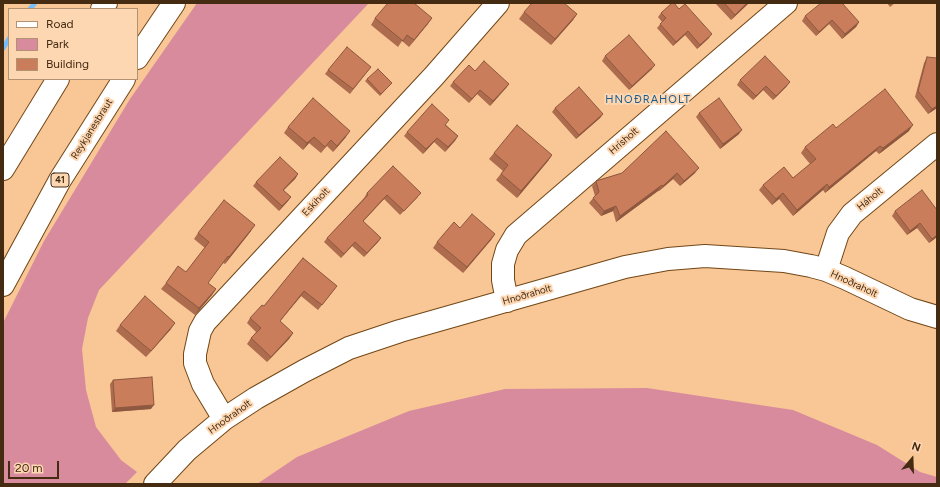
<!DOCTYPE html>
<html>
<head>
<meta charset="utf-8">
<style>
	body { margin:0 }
	#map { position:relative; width:940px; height:487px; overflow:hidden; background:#f9c696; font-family:Figtree,sans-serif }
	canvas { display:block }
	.frame { position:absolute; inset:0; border:4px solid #442b12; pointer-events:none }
	.legend { position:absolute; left:8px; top:8px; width:130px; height:72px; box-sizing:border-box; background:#fdd6b2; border:1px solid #b39272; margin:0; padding:5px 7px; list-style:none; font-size:12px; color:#442b12 }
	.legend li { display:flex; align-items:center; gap:8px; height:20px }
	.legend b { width:20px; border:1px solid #b39272 }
	.north { position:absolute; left:892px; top:439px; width:40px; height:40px; -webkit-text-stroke:3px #fdd6b2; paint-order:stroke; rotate:19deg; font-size:11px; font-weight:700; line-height:16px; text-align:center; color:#442b12 }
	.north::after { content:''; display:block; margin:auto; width:14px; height:18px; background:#442b12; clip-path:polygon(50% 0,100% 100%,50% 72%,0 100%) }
	.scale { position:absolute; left:8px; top:461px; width:51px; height:18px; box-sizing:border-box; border:2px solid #442b12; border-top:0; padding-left:5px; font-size:12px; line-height:14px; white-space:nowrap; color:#442b12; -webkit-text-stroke:3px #fdd6b2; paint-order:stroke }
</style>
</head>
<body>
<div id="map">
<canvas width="940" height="487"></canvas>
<div class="frame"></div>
<ul class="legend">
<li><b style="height:5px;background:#fff"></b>Road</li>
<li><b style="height:11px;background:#d78b9d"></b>Park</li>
<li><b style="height:11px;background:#c97d5a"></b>Building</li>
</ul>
<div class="north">N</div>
<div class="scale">20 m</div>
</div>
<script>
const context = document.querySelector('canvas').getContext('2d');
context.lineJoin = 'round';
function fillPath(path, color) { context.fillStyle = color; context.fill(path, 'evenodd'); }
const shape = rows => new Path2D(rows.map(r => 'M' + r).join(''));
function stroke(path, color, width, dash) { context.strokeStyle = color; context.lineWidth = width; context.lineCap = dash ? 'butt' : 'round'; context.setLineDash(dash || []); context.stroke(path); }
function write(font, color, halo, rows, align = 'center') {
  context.font = font + ' Figtree,sans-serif'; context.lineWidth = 4; context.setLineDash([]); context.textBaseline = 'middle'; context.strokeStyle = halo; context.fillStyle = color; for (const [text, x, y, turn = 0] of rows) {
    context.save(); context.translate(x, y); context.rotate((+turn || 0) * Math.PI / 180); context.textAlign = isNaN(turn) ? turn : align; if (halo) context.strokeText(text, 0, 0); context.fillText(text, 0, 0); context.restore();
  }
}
const green = shape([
	[197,3,369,3,99,290,88,318,82,349,86,390,96,427,121,460,137,472,125,484,3,484,3,323,44,241,130,99],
	[647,388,793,410,877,445,920,472,937,477,937,484,257,484,297,457,409,411,505,389]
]);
const stream = shape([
	[30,9,35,3],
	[3,48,9,39]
]);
const minor = shape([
	[826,270,838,233,852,214,937,144],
	[507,301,503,280,503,264,507,250,516,235,786,3],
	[224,419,203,384,195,363,195,354,200,331,205,322,434,76,498,3],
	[155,484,187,450,224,419,256,398,304,371,349,348,400,331,625,267,668,259,705,256,784,261,811,266,826,270,845,278,910,309,937,317]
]);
const highway = shape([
	[102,9,106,3],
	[137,58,174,3],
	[3,169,58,79],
	[3,285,60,180,124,79]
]);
const wall = shape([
	[715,3,749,3,731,20],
	[887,3,895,3,890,7],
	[679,9,709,38,697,49,685,35,673,46,657,28,662,22,658,17,661,13],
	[524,12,577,14,573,20,551,45,519,19],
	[805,16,859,22,856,27,842,39,829,24,816,36,802,21],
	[375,18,432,18,409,47,402,41,398,47,371,25],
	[605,56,652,69,629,90,602,61],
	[927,57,937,108,928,114,915,97,924,63],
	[371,67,350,94,325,74,328,70],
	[475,71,509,84,506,88,490,106,477,94,469,103,450,86,453,82],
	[367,79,392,83,380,96,365,81],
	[740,80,787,86,773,100,763,90,753,100,737,85],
	[555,108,603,114,600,118,576,139,552,112],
	[699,113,739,134,720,149,696,117],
	[446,125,458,136,445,152,434,142,423,154,404,136,407,132],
	[288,127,346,137,333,152,327,146,321,153,309,143,303,150,284,133],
	[836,128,909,131,879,154,876,151,825,193,823,190,793,216,779,199,772,205,759,190,763,185,793,178,810,164,801,153,805,147],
	[494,153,552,155,548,161,517,198,496,180,503,171,489,159],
	[622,173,695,173,680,186,673,179,659,191,658,191,616,222,613,211,601,216,589,203,595,196,592,186,596,181],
	[298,174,295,179,283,190,291,197,288,201,279,211,253,186,256,182],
	[367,193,418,197,400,215,384,199,363,221,381,238,378,242,364,257,352,246,341,258,324,242,327,238,364,198],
	[937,210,937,237,929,243,917,228,907,235,892,216,895,211],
	[460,228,495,234,491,240,463,273,433,248,437,242],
	[251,231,225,264,223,263,208,283,216,289,212,295,195,315,161,289,166,283,186,272,205,248,194,239,198,233],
	[303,258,337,286,318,310,301,296,280,321,293,333,289,339,267,362,247,344,251,338,256,332,247,323,250,318,264,306],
	[120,325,171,329,146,357,116,331],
	[113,380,151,409,112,412,110,384]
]);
const shadedWall = shape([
	[747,3,749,3,731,20,735,15],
	[577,14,573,20,551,45,555,39],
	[432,18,428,24,409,47,414,40],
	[832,20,829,24,816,36,819,32],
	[859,22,856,27,842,39,845,34],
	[688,31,685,35,673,46,676,42],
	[712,34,709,38,697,49,700,45],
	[655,65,652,69,629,90,632,86],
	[790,82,787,86,773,100,776,96],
	[509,84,506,88,490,106,493,101],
	[766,86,763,90,753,100,756,96],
	[480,90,477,94,469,103,472,99],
	[937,106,937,108,928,114,932,109],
	[603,114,600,118,576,139,579,135],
	[913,125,909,131,879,154,883,148],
	[742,130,739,134,720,149,723,144],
	[350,131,346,137,333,152,337,146],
	[458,136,455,141,445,152,448,147],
	[314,137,309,143,303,150,307,143],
	[437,138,434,142,423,154,426,149],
	[880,146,876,151,825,193,829,187],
	[552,155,548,161,517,198,521,191],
	[699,168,695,173,680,186,684,181],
	[677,173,673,179,659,191,663,186],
	[298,174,295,179,280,194,283,190],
	[827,184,823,190,793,216,797,210],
	[662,185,658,191,616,222,620,216],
	[783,193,779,199,772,205,776,199],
	[387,195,384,199,360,225,363,221],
	[291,197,288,201,279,211,282,206],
	[616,206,613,211,601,216,604,211],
	[920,223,917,228,907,235,910,231],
	[255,225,251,231,225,264,229,257],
	[495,234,491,240,463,273,467,267],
	[937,235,937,237,929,243,932,239],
	[381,238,378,242,364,257,367,253],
	[355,242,352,246,341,258,344,254],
	[216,289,212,295,195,315,199,308],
	[304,291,301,296,276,326],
	[175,323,171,329,146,357,151,351],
	[293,333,289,339,267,362,271,357],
	[154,405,151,409,112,412,115,408]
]);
const building = shape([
	[388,3,414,3,432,18,414,40,407,35,403,41,375,18,388,3],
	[532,3,564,3,577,14,555,39,524,12,532,3],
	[672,3,674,3,679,9,685,4,712,34,700,45,688,31,676,42,660,24,666,18,661,13,672,3],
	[724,3,747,3,735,15,724,3],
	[821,3,842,3,859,22,845,34,832,20,819,32,805,16,821,3],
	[629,35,655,65,632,86,605,56,629,35],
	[347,47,371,67,353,89,328,70,347,47],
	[765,56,790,82,776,96,766,86,756,96,740,80,765,56],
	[927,57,937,58,937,106,932,109,918,91,927,57],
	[484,61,509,84,493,101,480,90,472,99,453,82,469,65,475,71,484,61],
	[378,69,392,83,381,94,367,79,378,69],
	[579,87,603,114,579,135,555,108,579,87],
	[885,89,913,125,883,148,880,146,829,187,827,184,797,210,783,193,776,199,763,185,784,167,793,178,816,159,805,147,833,124,836,128,885,89],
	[313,98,350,131,337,146,331,140,325,147,314,137,307,143,288,127,313,98],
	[719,98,742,130,723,144,699,113,719,98],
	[432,104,449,120,445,125,458,136,448,147,437,138,426,149,407,132,432,104],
	[517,125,552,155,521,191,501,174,508,165,494,153,517,125],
	[666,131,699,168,684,181,677,173,663,186,662,185,620,216,616,206,604,211,593,198,599,192,596,181,622,173,666,131],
	[280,157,298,174,283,190,291,197,282,206,256,182,280,157],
	[393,166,421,193,404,211,387,195,363,221,381,238,367,253,355,242,344,254,327,238,368,195,367,193,393,166],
	[922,190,937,210,937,235,932,239,920,223,910,231,895,211,922,190],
	[224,200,255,225,229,257,228,256,208,283,216,289,199,308,166,283,178,266,186,272,209,242,198,233,224,200],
	[472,214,495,234,467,267,437,242,454,222,460,228,472,214],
	[303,258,337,286,322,305,304,291,280,321,293,333,271,357,251,338,261,328,250,318,262,305,264,306,303,258],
	[145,296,175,323,151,351,120,325,145,296],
	[152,377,154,405,115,408,113,380,152,377]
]);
const shields = [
	[60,180,18]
];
const shieldNames = [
	["41",60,180]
];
const streetNames = [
	["Reykjanesbraut",92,129,-58],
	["Hrísholt",624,141,-41],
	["Háholt",870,199,-39],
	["Eskiholt",316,202,-47],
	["Hnoðraholt",854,284,25],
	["Hnoðraholt",527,295,-16],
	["Hnoðraholt",230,417,-36]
];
const neighbourhoodNames = [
	["HNOÐRAHOLT",648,100]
];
fillPath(green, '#d78b9d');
stroke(stream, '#76befa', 5);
stroke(minor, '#724716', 24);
stroke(highway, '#724716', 24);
stroke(minor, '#fff', 22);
stroke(highway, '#fff', 22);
fillPath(wall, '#ad6c4d');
fillPath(shadedWall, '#8d583f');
fillPath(building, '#c97d5a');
stroke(building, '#8d583f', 1);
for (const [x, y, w] of shields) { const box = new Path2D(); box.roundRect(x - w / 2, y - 7, w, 14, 3); context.fillStyle = '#fdd6b2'; context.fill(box); stroke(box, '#442b12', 1); }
write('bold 9px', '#442b12', null, shieldNames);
write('10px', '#442b12', '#fdd6b2', streetNames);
context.letterSpacing = '1px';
write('11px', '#1b5c8c', '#fdd6b2', neighbourhoodNames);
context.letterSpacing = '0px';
</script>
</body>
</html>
